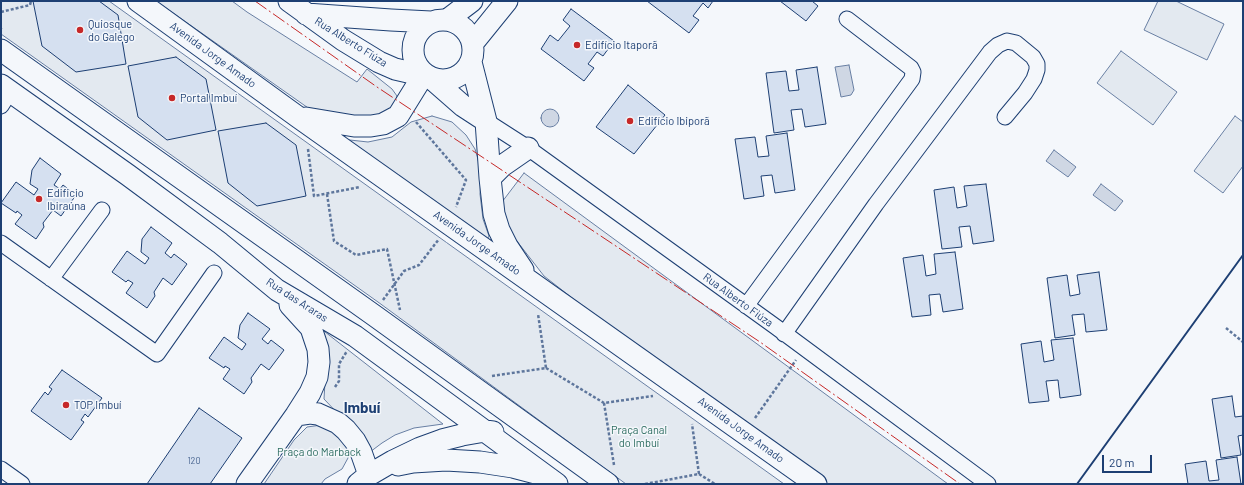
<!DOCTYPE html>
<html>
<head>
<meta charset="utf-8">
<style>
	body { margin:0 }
	#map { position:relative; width:1244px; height:485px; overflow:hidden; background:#f4f7fb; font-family:Barlow,sans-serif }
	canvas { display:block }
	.frame { position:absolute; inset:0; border:2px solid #1d3f73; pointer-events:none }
	.scale { position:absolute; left:1102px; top:455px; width:50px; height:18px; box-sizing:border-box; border:2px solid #1d3f73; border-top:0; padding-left:5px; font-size:12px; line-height:14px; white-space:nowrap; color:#1d3f73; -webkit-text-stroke:3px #f4f7fb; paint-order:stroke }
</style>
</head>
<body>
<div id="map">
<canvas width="1244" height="485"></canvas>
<div class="frame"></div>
<div class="scale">20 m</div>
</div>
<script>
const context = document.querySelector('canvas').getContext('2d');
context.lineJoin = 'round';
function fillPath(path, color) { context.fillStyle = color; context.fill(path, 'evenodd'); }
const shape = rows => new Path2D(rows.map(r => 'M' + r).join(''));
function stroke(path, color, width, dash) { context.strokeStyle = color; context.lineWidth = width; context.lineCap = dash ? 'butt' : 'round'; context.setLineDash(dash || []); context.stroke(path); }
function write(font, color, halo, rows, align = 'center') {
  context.font = font + ' Barlow,sans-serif'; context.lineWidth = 3; context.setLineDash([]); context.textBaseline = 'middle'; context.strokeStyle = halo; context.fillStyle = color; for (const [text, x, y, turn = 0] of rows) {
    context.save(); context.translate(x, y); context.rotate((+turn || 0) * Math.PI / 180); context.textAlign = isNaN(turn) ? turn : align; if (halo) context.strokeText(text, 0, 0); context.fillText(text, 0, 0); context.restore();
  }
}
const green = shape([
	[1,1,109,1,784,484,626,484,378,302,1,34,1,1],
	[156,1,232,1,247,12,357,82,367,69,392,89,397,96,395,105,385,120,321,117,156,1],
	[1158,1,1176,1,1224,24,1207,60,1144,30,1158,1],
	[1121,51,1177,92,1153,125,1097,83,1121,51],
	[432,116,452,122,466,135,475,149,481,170,480,194,483,219,489,236,487,240,341,139,368,142,392,137,411,122,432,116],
	[1235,116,1243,122,1243,166,1223,193,1194,171,1235,116],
	[524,173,948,484,818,484,745,433,544,276,509,231,502,202,524,173],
	[320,328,443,424,414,428,395,435,382,443,370,452,362,439,324,399,327,348,320,328],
	[322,425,337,429,348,446,348,458,342,469,325,479,321,484,264,484,294,440,307,427,322,425]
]);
const water = shape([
	[849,65,854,90,851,95,841,97,835,67,849,65],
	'541 118a9 9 0 1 1 18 0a9 9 0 1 1-18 0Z',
	[1054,150,1076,167,1068,177,1046,161,1054,150],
	[1101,184,1123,201,1115,211,1093,195,1101,184]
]);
const building = shape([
	[33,1,99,1,118,15,126,64,76,72,42,46,33,1],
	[647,1,713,1,708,8,703,3,693,16,699,20,689,33,647,1],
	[780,1,812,1,818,6,806,21,780,1],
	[571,9,614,41,603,56,597,52,588,64,594,68,584,81,541,49,550,35,558,41,570,26,563,20,571,9],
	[176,57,206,79,216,130,167,140,138,117,128,66,176,57],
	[817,67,826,124,805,127,802,109,791,110,794,130,774,133,766,73,786,71,789,91,799,90,796,70,817,67],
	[628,85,665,115,634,154,596,127,628,85],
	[266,123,296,145,306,196,257,206,228,183,218,131,266,123],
	[787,133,795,190,775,193,772,175,761,176,764,196,744,199,735,139,755,137,758,157,769,156,766,136,787,133],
	[40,158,61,174,54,185,60,189,63,185,76,195,61,216,53,210,43,223,44,227,36,239,15,224,22,215,17,211,16,213,1,203,16,182,34,195,38,189,30,184,32,170,40,158],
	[986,184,994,241,973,244,970,226,959,227,962,247,942,249,934,190,954,187,957,208,967,206,964,186,986,184],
	[151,227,172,243,165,253,171,258,174,254,187,264,172,285,163,278,154,292,155,296,147,308,126,293,133,283,128,280,126,282,112,272,127,251,145,264,149,258,141,252,142,239,151,227],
	[955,252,963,309,943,312,940,294,929,295,931,315,912,317,903,258,923,255,926,276,936,274,934,254,955,252],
	[1099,272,1107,330,1086,332,1084,314,1072,315,1075,335,1055,338,1047,278,1067,275,1070,296,1080,294,1077,275,1099,272],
	[248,313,270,329,262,339,268,344,271,340,284,350,269,370,261,364,251,378,252,382,244,394,223,379,230,369,225,366,224,368,209,358,224,337,242,350,246,344,238,338,240,325,248,313],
	[1073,338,1081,395,1060,398,1058,380,1046,381,1049,401,1029,403,1021,344,1041,341,1044,362,1054,360,1051,340,1073,338],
	[62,370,102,398,88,417,85,414,81,420,84,422,71,440,31,411,45,392,48,395,52,389,49,387,62,370],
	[1232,396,1235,417,1243,416,1243,435,1238,436,1241,455,1221,458,1212,399,1232,396],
	[199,408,242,438,210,484,147,484,199,408],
	[1237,457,1241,484,1188,484,1185,464,1206,461,1209,481,1219,480,1216,460,1237,457]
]);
const path = shape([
	[1,12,30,5,31,1],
	[1,28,1,29],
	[416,122,466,180,456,207],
	[308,149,314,196,360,187],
	[327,194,334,241,356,255,387,249,400,310],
	[383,300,404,271,419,265,439,239],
	[1226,328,1243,342],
	[546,368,604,403],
	[492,376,546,368,538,314],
	[335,387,339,381,339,364,347,351],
	[755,418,796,360],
	[614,465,604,403,653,396],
	[699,474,715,484],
	[645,484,699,474,692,424]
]);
const street = shape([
	[1,106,10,92],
	[486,121,528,148,776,327,988,484],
	[1,243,157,354,214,273],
	[51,279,102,210],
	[746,306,912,79,913,72,911,68,847,19],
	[784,334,876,204,990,52,998,45,1007,41,1016,43,1033,57,1037,64,1037,70,1034,79,1025,93,1005,117],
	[1,469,22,484]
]);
const secondary = shape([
	[138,1,298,117,816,484],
	[289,1,343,40,379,62,395,69,408,72,421,71],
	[306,14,391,20,431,22],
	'413 50a30 30 0 1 1 60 0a30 30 0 1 1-60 0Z',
	[447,20,472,1],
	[473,43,507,1],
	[1,50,375,316,608,484],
	[471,62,486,121,490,178,494,214,499,230,507,246,523,270],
	[431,78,463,106,486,121],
	[1,85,128,175,220,243,277,290,355,336,557,484],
	[306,118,354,126,371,126,383,124,398,116,424,74],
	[490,178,502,166,528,148],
	[296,415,310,413,318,414,338,423,346,430,355,441,361,452,369,475],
	[398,465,413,462,446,460,480,462,513,467,536,473],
	[247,484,296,415,310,393,317,377,319,362,318,349,311,328,290,305],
	[358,484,369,475,393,461,420,448,442,440,462,435,485,431,493,432]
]);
const wall = shape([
	[1077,484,1243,255]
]);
const power = shape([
	[255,1,377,87,760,342,960,484]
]);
const markers = [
	[80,30,4,"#c62828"],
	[577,45,4,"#c62828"],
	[172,98,4,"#c62828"],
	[630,121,4,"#c62828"],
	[39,199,4,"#c62828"],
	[66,405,4,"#c62828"]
];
const numberNames = [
	["120",194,461]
];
const poiNames = [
	["Quiosque",88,24],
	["do Galego",88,37],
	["Edifício Itaporã",585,45],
	["Portal Imbuí",180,98],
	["Edifício Ibiporã",638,121],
	["Edificio",47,193],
	["Ibiraúna",47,206],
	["TOP Imbuí",74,405]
];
const streetNames = [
	["Rua Alberto Fiúza",351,42,32],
	["Avenida Jorge Amado",213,55,36],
	["Avenida Jorge Amado",477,243,35],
	["Rua das Araras",297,300,33],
	["Rua Alberto Fiúza",738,300,36],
	["Avenida Jorge Amado",741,430,36]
];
const parkNames = [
	["Praça Canal",639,430],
	["do Imbuí",639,443],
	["Praça do Marback",319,452]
];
const districtNames = [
	["Imbuí",362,408]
];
fillPath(green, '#e3e9f0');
stroke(green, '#687fa3', 1);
fillPath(water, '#cfd7e4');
stroke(water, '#687fa3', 1);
fillPath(building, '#d5e0f0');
stroke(building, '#1d3f73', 1);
stroke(street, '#1d3f73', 17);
stroke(secondary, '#1d3f73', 23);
stroke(path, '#5e769c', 2.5, [3, 2]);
stroke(street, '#f4f7fb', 15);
stroke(secondary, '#f4f7fb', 21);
stroke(wall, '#1d3f73', 2);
stroke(power, '#c62828', 1, [14, 3, 2, 3]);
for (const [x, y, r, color] of markers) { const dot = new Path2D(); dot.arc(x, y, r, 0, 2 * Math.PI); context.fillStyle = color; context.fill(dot); stroke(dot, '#f4f7fb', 1.5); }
write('9px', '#4b6792', null, numberNames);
write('11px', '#1d3f73', '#f4f7fb', poiNames, 'left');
write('11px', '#1d3f73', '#f4f7fb', streetNames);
write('11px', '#2c6c60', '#f4f7fb', parkNames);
write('bold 15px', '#1d3f73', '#f4f7fb', districtNames);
</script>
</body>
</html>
